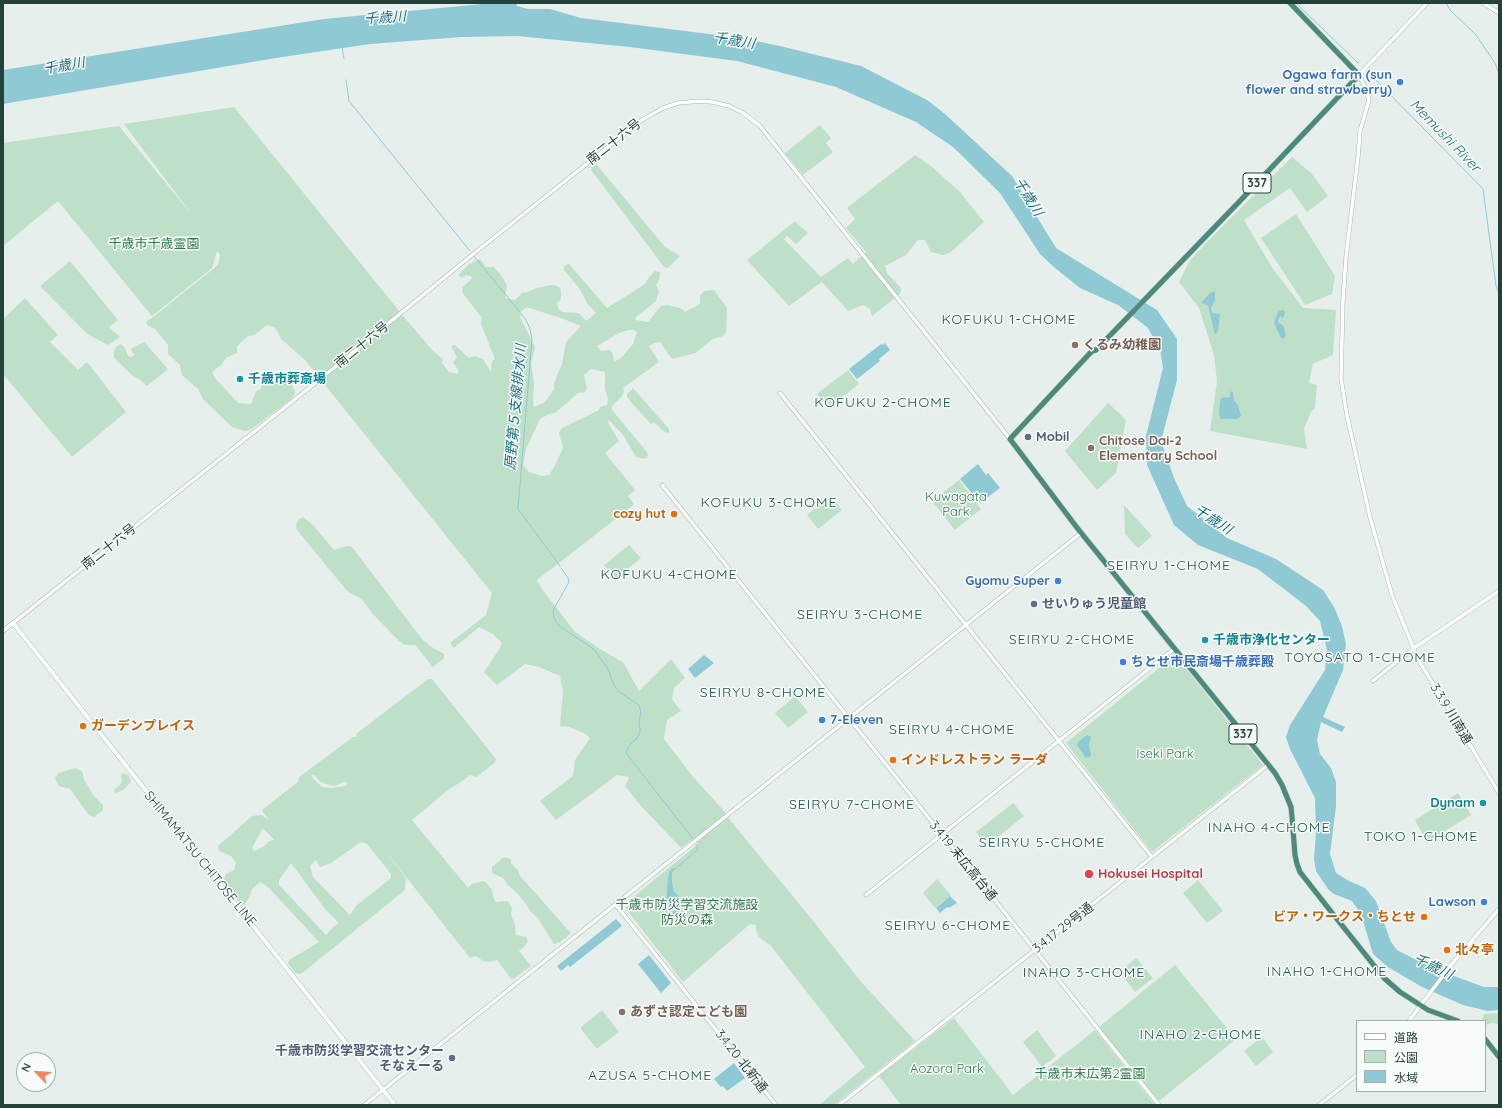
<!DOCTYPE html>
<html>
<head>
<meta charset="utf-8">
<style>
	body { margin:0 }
	#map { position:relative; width:1502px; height:1108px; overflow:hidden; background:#e6efeb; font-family:Quicksand,"Noto Sans JP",sans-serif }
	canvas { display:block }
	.frame { position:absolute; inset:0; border:4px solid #24423a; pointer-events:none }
	.legend { position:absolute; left:1356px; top:1020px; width:130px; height:72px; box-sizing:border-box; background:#f7fbf9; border:1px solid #a3b1ad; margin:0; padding:5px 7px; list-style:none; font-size:12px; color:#24423a }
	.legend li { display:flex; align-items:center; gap:8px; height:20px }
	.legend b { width:20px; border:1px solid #a3b1ad }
	.north { position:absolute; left:16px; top:1052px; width:40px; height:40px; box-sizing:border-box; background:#f7fbf9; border:1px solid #a3b1ad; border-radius:50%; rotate:295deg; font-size:11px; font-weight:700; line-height:16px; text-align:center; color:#24423a }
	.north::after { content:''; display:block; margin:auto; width:14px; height:18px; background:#f4845f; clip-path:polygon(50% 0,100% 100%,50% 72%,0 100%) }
</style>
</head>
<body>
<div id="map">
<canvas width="1502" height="1108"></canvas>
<div class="frame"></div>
<ul class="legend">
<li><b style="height:5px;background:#fff"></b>道路</li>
<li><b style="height:11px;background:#bfe0c8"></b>公園</li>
<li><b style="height:11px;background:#8ec9d4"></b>水域</li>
</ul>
<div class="north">N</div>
</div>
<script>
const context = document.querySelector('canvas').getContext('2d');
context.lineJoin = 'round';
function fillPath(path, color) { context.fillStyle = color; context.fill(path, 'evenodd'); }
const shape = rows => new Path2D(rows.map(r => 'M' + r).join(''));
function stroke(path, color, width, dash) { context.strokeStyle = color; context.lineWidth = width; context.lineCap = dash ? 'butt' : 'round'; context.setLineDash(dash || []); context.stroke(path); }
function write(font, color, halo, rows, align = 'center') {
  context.font = font + ' Quicksand,"Noto Sans JP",sans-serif'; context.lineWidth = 3; context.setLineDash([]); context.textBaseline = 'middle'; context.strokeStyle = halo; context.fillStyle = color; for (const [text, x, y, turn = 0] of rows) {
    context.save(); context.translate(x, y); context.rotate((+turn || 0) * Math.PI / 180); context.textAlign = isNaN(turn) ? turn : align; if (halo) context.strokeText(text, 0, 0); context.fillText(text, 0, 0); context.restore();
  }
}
const green = shape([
	[234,107,404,317,433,351,443,359,442,363,449,372,458,374,459,371,453,362,457,357,452,348,452,345,455,345,469,358,475,356,483,359,491,372,492,361,495,359,481,324,482,318,464,295,462,291,463,287,472,278,471,276,466,275,462,278,458,275,469,264,480,259,486,267,494,267,501,275,507,285,505,298,515,300,522,293,528,292,536,288,552,285,557,286,560,288,561,290,561,299,557,303,559,310,562,312,578,313,582,316,586,321,596,313,587,303,579,288,564,270,564,267,566,265,569,264,607,308,645,284,650,276,655,271,660,272,659,280,656,285,659,291,656,301,635,318,636,320,648,322,661,306,667,305,680,308,685,312,700,304,700,296,704,291,714,290,727,308,726,332,723,336,713,339,695,353,672,359,660,342,654,343,649,346,659,362,623,388,624,391,622,396,612,406,612,410,647,452,648,455,646,458,644,459,636,457,623,435,609,420,608,423,619,441,605,453,635,490,628,496,634,504,631,507,537,580,542,589,575,632,603,651,623,662,639,691,671,659,685,678,674,688,672,699,681,711,667,720,664,739,694,778,725,812,730,820,814,922,857,977,915,1041,834,1105,819,1105,865,1067,771,946,759,937,756,930,756,925,750,924,683,982,626,909,626,903,698,844,694,838,681,848,641,806,625,786,629,777,617,775,556,820,540,801,573,776,575,760,590,738,584,733,569,727,560,726,563,692,560,676,539,667,525,664,497,685,484,672,500,648,502,643,493,634,479,627,454,648,450,643,486,615,492,593,305,360,281,339,278,332,275,328,267,325,254,335,248,336,237,346,237,353,226,358,221,365,212,372,215,378,238,403,251,404,256,391,261,389,261,381,269,375,281,376,291,384,295,391,294,396,290,400,250,430,245,431,232,427,203,399,198,389,182,375,180,365,168,354,168,345,155,329,148,326,146,323,148,320,152,318,218,265,220,255,217,251,212,268,152,316,58,201,3,246,3,143,119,126,193,216,124,124],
	[527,307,551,315,556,316,581,326,566,342,562,364,554,383,554,389,545,402,534,407,533,401,534,383,531,363,535,347,520,317,521,311],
	[629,330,634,330,637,332,633,344,622,357,614,362,613,354,610,350,601,351,597,346,619,333],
	[591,369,605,372,605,389,608,399,607,405,600,407,599,410,562,428,559,433,563,448,554,467,549,475,542,476,529,472,523,465,526,449,540,419,549,414,555,413,578,393,585,392,587,388,584,375],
	[820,125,831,138,826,143,833,152,803,175,785,153],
	[915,155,931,166,960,192,984,222,951,252,943,255,931,252,925,240,918,240,906,255,885,266,887,273,901,288,900,294,872,316,870,309,863,305,848,311,822,282,789,306,747,260,795,221,808,233,796,244,787,236,784,239,821,277,848,258,853,264,866,252,846,228,855,219,847,208],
	[1292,157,1312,174,1328,196,1307,212,1290,188,1244,220,1273,269,1303,308,1336,310,1333,355,1313,364,1309,383,1317,385,1315,408,1311,412,1304,429,1307,449,1210,431,1217,381,1214,355,1199,308,1179,282,1189,262,1206,243],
	[594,165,597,165,665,247,680,256,668,268,664,267,591,170],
	[1296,214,1335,276,1332,294,1305,305,1261,238],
	[70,261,118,320,109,327,120,337,108,345,87,334,40,286],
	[25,298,58,335,50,342,78,370,87,362,126,412,72,457,3,374,3,319],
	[144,342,168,369,147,386,140,380,133,376,114,358,114,351,117,346,121,344,125,348,128,356,131,357,135,355,133,353,131,349],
	[848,370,859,384,828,408,817,394],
	[633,388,669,429,669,432,667,433,662,430,654,422,651,424,630,401,627,397,627,394],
	[1108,403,1126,420,1116,473,1097,490,1065,451],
	[959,480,981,509,955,530,932,501],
	[831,496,842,510,818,529,807,515],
	[1124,505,1152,536,1138,548,1125,534],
	[303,517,313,525,334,550,347,546,352,547,422,639,430,646,444,654,444,658,433,667,415,645,405,645,399,641,372,613,362,599,348,592,297,530,296,525,299,519],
	[629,545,641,558,615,579,604,565],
	[1175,655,1263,765,1152,852,1066,743],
	[428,679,432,679,496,759,495,762,477,777,470,775,464,780,448,790,412,820,468,888,472,884,482,881,486,882,492,890,494,899,496,902,508,901,512,909,511,915,515,925,516,935,526,937,528,941,524,947,519,951,531,966,512,980,497,960,489,962,483,961,476,956,470,958,381,845,406,878,405,890,301,974,295,973,288,963,289,960,319,942,269,888,260,882,252,889,249,898,244,905,239,903,224,884,224,879,226,874,234,870,236,863,231,856,219,851,218,846,252,816,261,815,269,820,262,811,263,809,298,782,299,777,353,737,357,737,356,734],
	[314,774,319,781,326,784,334,786,344,782,348,783,345,786,331,788,322,787,311,776],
	[263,828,274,840,269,841,263,847,254,851,252,848],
	[361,842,367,844,391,874,391,878,356,906,350,915,313,877,310,866,316,860,320,867,331,863],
	[291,863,325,909,339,923,333,927,326,935,279,885,279,880],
	[795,696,808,712,788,728,775,713],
	[75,768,82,771,84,779,93,795,103,805,103,810,94,817,88,814,70,789,59,786,55,778,59,773],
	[123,773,128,775,131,780,130,783,122,791,115,793,114,790,120,785,122,782,121,776],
	[1458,793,1471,815,1427,842,1415,820],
	[1013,803,1024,816,987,846,976,832],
	[504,857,511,859,511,863,518,870,520,876,570,932,569,935,560,942,554,944,537,917,530,911,527,905,516,892,508,885,503,878,492,873,492,867],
	[937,879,951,895,935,908,923,893],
	[1198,880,1223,911,1207,923,1183,893],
	[1136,958,1153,978,1135,992,1120,972],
	[1175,965,1236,1039,1159,1101,1099,1027],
	[602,1010,619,1032,598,1048,596,1048,581,1029,581,1027],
	[1499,1013,1499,1024,1492,1023,1485,1025,1485,1021,1482,1021,1484,1014],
	[954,1018,1013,1095,1095,1030,1155,1105,901,1105,879,1076],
	[1037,1030,1056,1056,1042,1067,1023,1042],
	[1262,1037,1273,1052,1256,1066,1244,1051]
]);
const water = shape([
	[493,3,516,3,517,6,528,9,550,9,581,18,741,38,780,46,861,66,927,100,945,114,1012,176,1056,248,1157,310,1177,339,1177,380,1161,441,1174,478,1187,506,1227,538,1276,559,1323,590,1334,607,1342,626,1346,644,1343,670,1323,717,1345,727,1342,732,1321,722,1317,740,1320,754,1331,768,1336,782,1336,806,1330,854,1336,873,1349,881,1365,888,1376,901,1391,942,1397,950,1432,968,1484,987,1499,987,1499,1010,1488,1011,1463,1005,1422,987,1388,967,1373,954,1361,914,1352,901,1334,894,1328,889,1316,871,1314,859,1316,832,1315,798,1290,749,1286,737,1290,725,1325,670,1327,650,1320,621,1306,606,1258,569,1198,545,1174,525,1147,465,1146,436,1163,368,1160,349,1147,327,1118,305,1080,288,1055,268,1040,254,1000,193,953,147,916,122,836,87,737,61,630,47,517,36,462,37,370,44,276,58,3,104,3,70,324,19],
	[1215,291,1215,300,1211,308,1212,313,1220,314,1218,331,1215,335,1208,305,1201,303,1210,293],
	[1283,310,1285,312,1283,318,1280,316,1278,321,1279,323,1283,325,1286,335,1284,339,1281,338,1274,323,1276,317,1279,311],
	[885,343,890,350,879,359,880,361,857,379,849,369,881,344,883,345],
	[1231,391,1233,392,1234,400,1238,405,1241,416,1237,419,1222,419,1220,418,1219,414,1220,400,1221,398,1230,397],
	[978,464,986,475,988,473,1000,488,980,503,960,479],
	[704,655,714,663,695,678,688,669],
	[1087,735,1091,737,1089,745,1091,755,1090,757,1086,758,1077,745,1078,742],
	[673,868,675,868,672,873,672,883,674,892,680,897,681,902,681,908,679,913,674,916,672,914,677,907,677,900,673,897,671,897,669,899,669,905,666,904,668,879,669,872],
	[950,896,957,903,949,908,947,907,940,913,936,908],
	[616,919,622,926,570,967,568,965,561,971,557,966],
	[649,955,671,983,661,993,638,964],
	[734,1063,745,1078,727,1091,723,1086,721,1087,714,1079]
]);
const stream = shape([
	[1296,3,1358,63,1359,63],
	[1446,3,1450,10,1476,35,1495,63,1499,74],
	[342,47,344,59],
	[1368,72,1483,189,1496,286,1499,294],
	[346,80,349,101,470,251],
	[474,256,514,305,526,320,530,329,532,339,518,509,560,566],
	[561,568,568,578,569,582,555,607,553,612,554,618,559,626,591,647,596,652,608,669,613,683,619,692,639,705,641,713,639,720,640,731,638,737,629,746,626,753,693,839],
	[674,870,697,850,698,848,696,844]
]);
const tertiary = shape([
	[1427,3,1359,75,1366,89,1369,100,1360,131,1358,157,1346,257,1343,300,1341,378,1347,416,1370,517,1392,595,1402,620,1418,659,1499,793],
	[1483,3,1499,13],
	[780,393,1152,857],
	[662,485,1159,1105],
	[13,623,303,393,477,251,642,120,663,108,678,103,700,101,712,102,729,106,743,113,759,125,1010,439],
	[1373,681,1414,648,1499,591],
	[866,895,1175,648],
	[616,905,776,1105],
	[1409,1021,1451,965,1499,909],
	[364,1105,1081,533],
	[839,1105,1268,765],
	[1319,1105,1357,1075]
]);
const secondary = shape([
	[3,631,13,623,395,1105]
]);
const trunk = shape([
	[1290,3,1359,75,1238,203,1096,350,1092,351,1010,439,1078,529,1275,773,1282,785,1291,807,1292,817,1295,855,1297,864,1300,872,1329,909,1384,978,1400,992,1428,1010,1458,1021],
	[1485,1039,1499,1057]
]);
const markers = [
	[1400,82,4,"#3f7fe0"],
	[1075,345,4,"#8d6e63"],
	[240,379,4,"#0f9aa8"],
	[1028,437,4,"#5c6f8a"],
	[1091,448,4,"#8d6e63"],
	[674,514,4,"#e8710a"],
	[1058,581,4,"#3f7fe0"],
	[1034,604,4,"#5c6f8a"],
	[1205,640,4,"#0f9aa8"],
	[1123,662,4,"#3f7fe0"],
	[822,720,4,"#3f7fe0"],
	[83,726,4,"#e8710a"],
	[893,760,4,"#e8710a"],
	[1483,803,4,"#0f9aa8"],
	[1089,874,5,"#e0444e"],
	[1484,902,4,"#3f7fe0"],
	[1424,917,4,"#e8710a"],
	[1447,950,4,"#e8710a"],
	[622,1012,4,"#8d6e63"],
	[452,1058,4,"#5c6f8a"]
];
const shields = [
	[1257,183,28],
	[1243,734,28]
];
const shieldNames = [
	["337",1257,183],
	["337",1243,734]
];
const shopNames = [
	["Ogawa farm (sun",1392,75],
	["flower and strawberry)",1392,90],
	["Gyomu Super",1050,581],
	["ちとせ市民斎場千歳葬殿",1131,662,"left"],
	["7-Eleven",830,720,"left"],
	["Lawson",1476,902]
];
const streetNames = [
	["南二十六号",614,142,-38],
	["南二十六号",362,345,-39],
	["南二十六号",109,547,-38],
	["3.3.9 川南通",1451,714,59],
	["SHIMAMATSU CHITOSE LINE",200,859,51],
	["3.4.19 末広高台通",963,861,51],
	["3.4.17 29号通",1063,928,-38],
	["3.4.20 北新通",741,1061,52]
];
const parkNames = [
	["千歳市千歳霊園",154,244],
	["Kuwagata",956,497],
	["Park",956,512],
	["Iseki Park",1165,754],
	["千歳市防災学習交流施設",687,905],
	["防災の森",687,920],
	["Aozora Park",947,1069],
	["千歳市末広第2霊園",1090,1074]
];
const educationNames = [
	["くるみ幼稚園",1083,345],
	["Chitose Dai-2",1099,441],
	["Elementary School",1099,456],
	["あずさ認定こども園",630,1012]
];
const cultureNames = [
	["千歳市葬斎場",248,379],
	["千歳市浄化センター",1213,640],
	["Dynam",1475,803,"right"]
];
const serviceNames = [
	["Mobil",1036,437],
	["せいりゅう児童館",1042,604],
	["千歳市防災学習交流センター",444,1051,"right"],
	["そなえーる",444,1066,"right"]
];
const foodNames = [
	["cozy hut",666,514,"right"],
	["ガーデンプレイス",91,726],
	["インドレストラン ラーダ",901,760],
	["ビア・ワークス・ちとせ",1416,917,"right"],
	["北々亭",1455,950]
];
const healthNames = [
	["Hokusei Hospital",1098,874]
];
const waterNames = [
	["千歳川",385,18,-4],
	["千歳川",734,41,9],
	["千歳川",64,66,-9],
	["Memushi River",1445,136,46],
	["千歳川",1028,197,58],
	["原野第５支線排水川",516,407,-85],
	["千歳川",1213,520,33],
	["千歳川",1433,967,25]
];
const neighbourhoodNames = [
	["KOFUKU 1-CHOME",1009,320],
	["KOFUKU 2-CHOME",883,403],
	["KOFUKU 3-CHOME",769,503],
	["SEIRYU 1-CHOME",1169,566],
	["KOFUKU 4-CHOME",669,575],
	["SEIRYU 3-CHOME",860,615],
	["SEIRYU 2-CHOME",1072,640],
	["TOYOSATO 1-CHOME",1360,658],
	["SEIRYU 8-CHOME",763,693],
	["SEIRYU 4-CHOME",952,730],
	["SEIRYU 7-CHOME",852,805],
	["INAHO 4-CHOME",1269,828],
	["TOKO 1-CHOME",1421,837],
	["SEIRYU 5-CHOME",1042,843],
	["SEIRYU 6-CHOME",948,926],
	["INAHO 1-CHOME",1327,972],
	["INAHO 3-CHOME",1084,973],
	["INAHO 2-CHOME",1201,1035],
	["AZUSA 5-CHOME",650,1076]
];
fillPath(green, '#bfe0c8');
fillPath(water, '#8ec9d4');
stroke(stream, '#8ec9d4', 1);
stroke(tertiary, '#a8b8b2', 4.5);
stroke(secondary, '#a4bbb3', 5);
stroke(trunk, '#c2cac8', 6);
stroke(tertiary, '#fff', 3.5);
stroke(secondary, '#fff', 4);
stroke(trunk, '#4c8a7c', 5);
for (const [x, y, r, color] of markers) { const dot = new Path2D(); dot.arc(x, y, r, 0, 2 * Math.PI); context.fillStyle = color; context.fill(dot); stroke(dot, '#f7fbf9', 1.5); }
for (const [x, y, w] of shields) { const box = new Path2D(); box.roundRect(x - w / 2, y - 10, w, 20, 3); context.fillStyle = '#f7fbf9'; context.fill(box); stroke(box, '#24423a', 1); }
write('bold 12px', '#24423a', null, shieldNames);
write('bold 13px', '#366cbe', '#f7fbf9', shopNames, 'right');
write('13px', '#24423a', '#f7fbf9', streetNames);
write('13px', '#2d7a4b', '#f7fbf9', parkNames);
write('bold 13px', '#785e54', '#f7fbf9', educationNames, 'left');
write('bold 13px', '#0d838f', '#f7fbf9', cultureNames, 'left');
write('bold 13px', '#4e5e75', '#f7fbf9', serviceNames, 'left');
write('bold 13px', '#c56008', '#f7fbf9', foodNames, 'left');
write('bold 13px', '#be3a42', '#f7fbf9', healthNames, 'left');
write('italic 14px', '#1c6f80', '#f7fbf9', waterNames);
context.letterSpacing = '1px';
write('14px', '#1f5548', '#f7fbf9', neighbourhoodNames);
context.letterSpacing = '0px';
</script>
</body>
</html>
